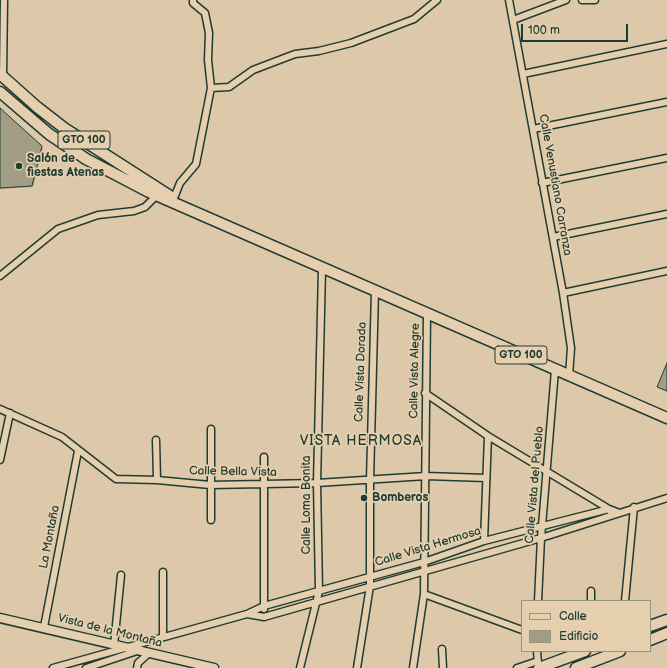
<!DOCTYPE html>
<html>
<head>
<meta charset="utf-8">
<style>
	body { margin:0 }
	#map { position:relative; width:667px; height:668px; overflow:hidden; background:#ddc9a9; font-family:"Balsamiq Sans",sans-serif }
	canvas { display:block }
	.legend { position:absolute; left:521px; top:600px; width:130px; height:52px; box-sizing:border-box; background:#e5cfae; border:1px solid #96957d; margin:0; padding:5px 7px; list-style:none; font-size:12px; color:#1f3d34 }
	.legend li { display:flex; align-items:center; gap:8px; height:20px }
	.legend b { width:20px; border:1px solid #96957d }
	.scale { position:absolute; left:521px; top:24px; width:107px; height:18px; box-sizing:border-box; border:2px solid #1f3d34; border-top:0; padding-left:5px; font-size:12px; line-height:14px; white-space:nowrap; color:#1f3d34; -webkit-text-stroke:3px #e5cfae; paint-order:stroke }
</style>
</head>
<body>
<div id="map">
<canvas width="667" height="668"></canvas>
<ul class="legend">
<li><b style="height:5px;background:#e5cfae"></b>Calle</li>
<li><b style="height:11px;background:#a29e85"></b>Edificio</li>
</ul>
<div class="scale">100 m</div>
</div>
<script>
const context = document.querySelector('canvas').getContext('2d');
context.lineJoin = 'round';
function fillPath(path, color) { context.fillStyle = color; context.fill(path, 'evenodd'); }
const shape = rows => new Path2D(rows.map(r => 'M' + r).join(''));
function stroke(path, color, width, dash) { context.strokeStyle = color; context.lineWidth = width; context.lineCap = dash ? 'butt' : 'round'; context.setLineDash(dash || []); context.stroke(path); }
function write(font, color, halo, rows, align = 'center') {
  context.font = font + ' "Balsamiq Sans",sans-serif'; context.lineWidth = 3.5; context.setLineDash([]); context.textBaseline = 'middle'; context.strokeStyle = halo; context.fillStyle = color; for (const [text, x, y, turn = 0] of rows) {
    context.save(); context.translate(x, y); context.rotate((+turn || 0) * Math.PI / 180); context.textAlign = isNaN(turn) ? turn : align; if (halo) context.strokeText(text, 0, 0); context.fillText(text, 0, 0); context.restore();
  }
}
const shadow = shape([
	[0,109,43,148,33,187,0,189],
	[667,367,667,392,658,387]
]);
const building = shape([
	[0,108,42,146,32,186,0,188,0,108],
	[667,363,667,391,657,387,667,363]
]);
const minor = shape([
	[509,0,563,293,571,348,569,376],
	[582,0,595,0],
	[513,20,566,0],
	[523,74,667,44],
	[3,77,4,0],
	[211,88,229,87,253,70,295,54,319,51,351,43,414,19,437,0],
	[533,129,667,102],
	[542,183,667,158],
	[172,203,180,183,196,164,211,88,208,60,209,33,205,13,193,3,193,0],
	[553,237,667,214],
	[0,276,58,229,98,215,134,211,145,207,157,195],
	[563,293,667,271],
	[425,393,488,436,609,509,610,511],
	[0,409,62,437,116,479,157,480,210,485,317,483,426,476,486,478],
	[156,440,157,480],
	[0,460,10,413],
	[211,520,211,429],
	[484,541,488,436],
	[163,572,163,637],
	[591,591,591,601],
	[424,594,522,630],
	[538,601,541,538,555,370],
	[625,601,634,507],
	[264,609,264,457],
	[247,614,264,617,271,615,541,538,667,498],
	[44,627,78,451],
	[114,645,121,575],
	[442,649,443,668],
	[537,651,538,664],
	[53,668,247,614,264,606,424,562,484,541,609,509,617,512],
	[86,668,137,651],
	[137,668,138,663,149,653],
	[300,668,319,591,317,483,322,269],
	[357,668,370,586,370,480,375,291],
	[413,668,424,594,427,314],
	[517,668,538,661]
]);
const tertiary = shape([
	[0,618,214,668]
]);
const primary = shape([
	[0,74,37,107,64,128,170,196],
	[0,92,49,134,86,159,149,192,667,418],
	[650,626,667,620],
	[650,640,667,633],
	[539,668,585,651],
	[576,668,620,651]
]);
const markers = [
	[19,166,4,"#1f3d34"],
	[364,498,4,"#1f3d34"]
];
const shields = [
	[84,140,52],
	[521,355,52]
];
const shieldNames = [
	["GTO 100",84,140],
	["GTO 100",521,355]
];
const poiNames = [
	["Salón de",27,159],
	["fiestas Atenas",27,173],
	["Bomberos",372,498]
];
const streetNames = [
	["Calle Venustiano Carranza",555,185,80],
	["Calle Vista Alegre",415,371,-89],
	["Calle Vista Dorada",361,372,-88],
	["Calle Bella Vista",233,472,1],
	["Calle Vista del Pueblo",535,485,-85],
	["Calle Loma Bonita",307,505,-90],
	["La Montaña",50,537,-79],
	["Calle Vista Hermosa",428,547,-17],
	["Vista de la Montaña",110,631,14]
];
const quarterNames = [
	["VISTA HERMOSA",361,441]
];
fillPath(shadow, '#0003');
fillPath(building, '#a29e85');
stroke(building, '#1f3d34', 1);
stroke(minor, '#1f3d34', 9);
stroke(tertiary, '#1f3d34', 11);
stroke(primary, '#1f3d34', 13);
stroke(minor, '#e5cfae', 6);
stroke(tertiary, '#e5cfae', 8);
stroke(primary, '#e5cfae', 10);
for (const [x, y, r, color] of markers) { const dot = new Path2D(); dot.arc(x, y, r, 0, 2 * Math.PI); context.fillStyle = color; context.fill(dot); stroke(dot, '#e5cfae', 1.5); }
for (const [x, y, w] of shields) { const box = new Path2D(); box.roundRect(x - w / 2, y - 9, w, 18, 3); context.fillStyle = '#e5cfae'; context.fill(box); stroke(box, '#1f3d34', 1); }
write('bold 11px', '#1f3d34', null, shieldNames);
write('bold 12px', '#1f3d34', '#e5cfae', poiNames, 'left');
write('12px', '#1f3d34', '#e5cfae', streetNames);
context.letterSpacing = '1px';
write('14px', '#1f3d34', '#e5cfae', quarterNames);
context.letterSpacing = '0px';
</script>
</body>
</html>
